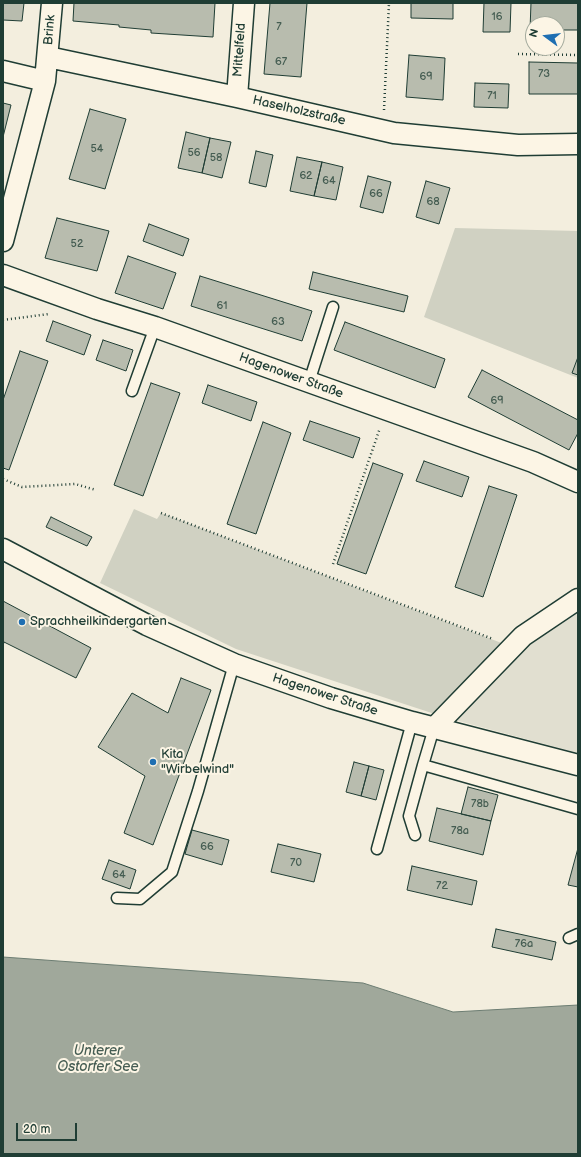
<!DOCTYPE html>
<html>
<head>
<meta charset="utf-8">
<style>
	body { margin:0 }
	#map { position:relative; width:581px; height:1157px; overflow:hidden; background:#f3eede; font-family:"Balsamiq Sans",sans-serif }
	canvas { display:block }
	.frame { position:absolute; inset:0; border:4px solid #1f3d34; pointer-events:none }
	.north { position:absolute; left:525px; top:16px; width:40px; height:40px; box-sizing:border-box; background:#fcf5e5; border:1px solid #a4ab9e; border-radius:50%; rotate:285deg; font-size:11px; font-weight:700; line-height:16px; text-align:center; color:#1f3d34 }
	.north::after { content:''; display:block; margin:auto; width:14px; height:18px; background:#1f6fb2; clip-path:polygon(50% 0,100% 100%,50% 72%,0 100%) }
	.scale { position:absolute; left:16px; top:1123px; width:61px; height:18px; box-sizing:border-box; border:2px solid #1f3d34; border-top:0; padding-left:5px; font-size:12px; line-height:14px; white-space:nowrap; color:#1f3d34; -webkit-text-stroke:3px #fcf5e5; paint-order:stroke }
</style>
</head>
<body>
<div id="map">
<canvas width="581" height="1157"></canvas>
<div class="frame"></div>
<div class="north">N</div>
<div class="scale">20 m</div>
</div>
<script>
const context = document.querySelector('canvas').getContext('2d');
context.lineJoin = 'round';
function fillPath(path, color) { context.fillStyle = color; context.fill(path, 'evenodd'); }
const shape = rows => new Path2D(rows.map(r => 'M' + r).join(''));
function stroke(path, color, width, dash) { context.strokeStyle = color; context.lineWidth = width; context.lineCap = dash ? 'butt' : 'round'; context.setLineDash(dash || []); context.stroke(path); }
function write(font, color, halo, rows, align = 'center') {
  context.font = font + ' "Balsamiq Sans",sans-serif'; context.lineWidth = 4; context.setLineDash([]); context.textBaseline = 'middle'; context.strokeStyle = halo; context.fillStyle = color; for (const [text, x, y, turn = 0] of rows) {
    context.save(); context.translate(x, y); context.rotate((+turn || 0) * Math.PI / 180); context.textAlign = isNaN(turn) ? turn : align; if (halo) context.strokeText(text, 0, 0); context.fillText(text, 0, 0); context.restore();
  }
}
const built = shape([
	[578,599,578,753,444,717]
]);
const green = shape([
	[455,228,578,231,578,378,424,317],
	[134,509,157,519,161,513,512,647,444,717,236,649,100,583]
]);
const water = shape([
	[3,957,363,983,453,1012,578,1005,578,1154,3,1154,3,957]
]);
const building = shape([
	[3,3,24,3,22,21,3,20,3,3],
	[74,3,215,3,213,37,151,33,151,30,119,27,119,25,73,21,74,3],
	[270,3,307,3,301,77,264,74,270,3],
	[411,3,453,3,453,19,411,18,411,3],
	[484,3,511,3,510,32,483,32,484,3],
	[531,3,578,3,578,30,557,30,557,24,533,24,533,30,530,30,531,3],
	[409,55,445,58,443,100,406,97,409,55],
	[529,62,578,63,578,94,529,94,529,62],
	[475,83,509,84,508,108,474,107,475,83],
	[3,103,11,105,3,137,3,103],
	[90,109,126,119,105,189,69,179,90,109],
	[186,132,210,138,202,173,178,168,186,132],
	[210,138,231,142,222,178,202,173,210,138],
	[256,151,273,155,266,187,249,183,256,151],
	[297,157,322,162,314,196,290,191,297,157],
	[322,162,343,167,336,200,314,196,322,162],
	[368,176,391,182,383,213,360,207,368,176],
	[426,181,450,188,439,224,416,217,426,181],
	[57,218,109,231,97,271,45,258,57,218],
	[149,224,189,239,183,256,143,241,149,224],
	[128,256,176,273,163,309,115,293,128,256],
	[313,272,408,296,404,312,309,289,313,272],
	[200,276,312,311,302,341,191,306,200,276],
	[53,321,91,335,84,355,46,341,53,321],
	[345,322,445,359,435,388,334,350,345,322],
	[103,340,133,350,126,371,96,360,103,340],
	[20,351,48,361,9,470,3,468,3,400,20,351],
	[578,357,578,375,572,373,578,357],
	[482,370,578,420,578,433,569,450,468,397,482,370],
	[151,383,180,393,143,496,114,485,151,383],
	[208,385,257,402,251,421,202,403,208,385],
	[310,421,360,438,353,458,303,440,310,421],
	[263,422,291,433,256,534,227,524,263,422],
	[424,461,469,477,462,497,416,481,424,461],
	[373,463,403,474,366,574,337,564,373,463],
	[489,486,517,495,483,597,455,587,489,486],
	[51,517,92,537,87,546,46,527,51,517],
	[3,601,91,648,76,678,4,642,3,646,3,601],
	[181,678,211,690,153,845,124,833,145,776,98,747,132,693,168,713,181,678],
	[354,762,369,766,361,796,346,792,354,762],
	[369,766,384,770,376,800,361,796,369,766],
	[468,787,498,795,491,821,461,814,468,787],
	[437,808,491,821,483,855,429,841,437,808],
	[192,830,229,840,222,865,185,854,192,830],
	[278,844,321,854,314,882,271,872,278,844],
	[578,848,578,887,568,885,578,848],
	[109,860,136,870,130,889,102,879,109,860],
	[412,866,477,881,472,905,407,890,412,866],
	[496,929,556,942,552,960,492,947,496,929]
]);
const path = shape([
	[518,54,578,55],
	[384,110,389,3],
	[3,320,49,314],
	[3,479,22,487,75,484,96,490],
	[161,513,493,639],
	[333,564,380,428]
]);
const lane = shape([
	[309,382,333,307],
	[132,391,155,327],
	[434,728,423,765,578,809],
	[415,835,409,816,423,765],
	[377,849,412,722],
	[117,898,140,899,172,872,198,791,234,664],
	[569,938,578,934]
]);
const street = shape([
	[48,57,237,97,394,133,518,145,578,144],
	[3,71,45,81],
	[237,97,244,3],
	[3,241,45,81,52,3],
	[3,275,97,309,155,327,533,462,578,482],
	[3,549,147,625,234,664,331,698,412,722,578,765],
	[434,728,523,636,578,599]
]);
const markers = [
	[22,622,4,"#1f6fb2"],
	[153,762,4,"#1f6fb2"]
];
const numberNames = [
	["16",497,17],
	["7",279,27],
	["67",281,62],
	["73",544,74],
	["69",426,77],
	["71",492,96],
	["54",97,149],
	["56",194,153],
	["58",216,158],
	["62",306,176],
	["64",329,181],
	["66",376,194],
	["68",433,202],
	["52",77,244],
	["61",222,306],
	["63",278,322],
	["69",497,401],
	["78b",480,804],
	["78a",460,831],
	["66",207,847],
	["70",296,863],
	["64",119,875],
	["72",442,886],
	["76a",524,944]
];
const streetNames = [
	["Brink",50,30,-85],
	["Mittelfeld",240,50,-86],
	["Haselholzstraße",299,111,13],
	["Hagenower Straße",291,376,20],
	["Hagenower Straße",325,695,18]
];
const poiNames = [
	["Sprachheilkindergarten",30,622],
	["Kita",161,755],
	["\"Wirbelwind\"",161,770]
];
const waterNames = [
	["Unterer",98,1051],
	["Ostorfer See",98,1067]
];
fillPath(built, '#e1dfd0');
fillPath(green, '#d0d1c2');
fillPath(water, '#a0a89b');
stroke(water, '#6c7d72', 1);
fillPath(building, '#b8bcae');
stroke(building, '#1f3d34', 1);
stroke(lane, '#1f3d34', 13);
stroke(street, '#1f3d34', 23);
stroke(path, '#1f3d34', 2.5, [1, 3]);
stroke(lane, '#fcf5e5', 10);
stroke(street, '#fcf5e5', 20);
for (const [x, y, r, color] of markers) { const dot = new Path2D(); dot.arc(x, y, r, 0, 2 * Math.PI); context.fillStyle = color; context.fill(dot); stroke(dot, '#fcf5e5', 1.5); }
write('11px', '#455d52', null, numberNames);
write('13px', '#1f3d34', '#fcf5e5', streetNames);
write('13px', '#1f3d34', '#fcf5e5', poiNames, 'left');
write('italic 14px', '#465d53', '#fcf5e5', waterNames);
</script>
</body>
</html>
